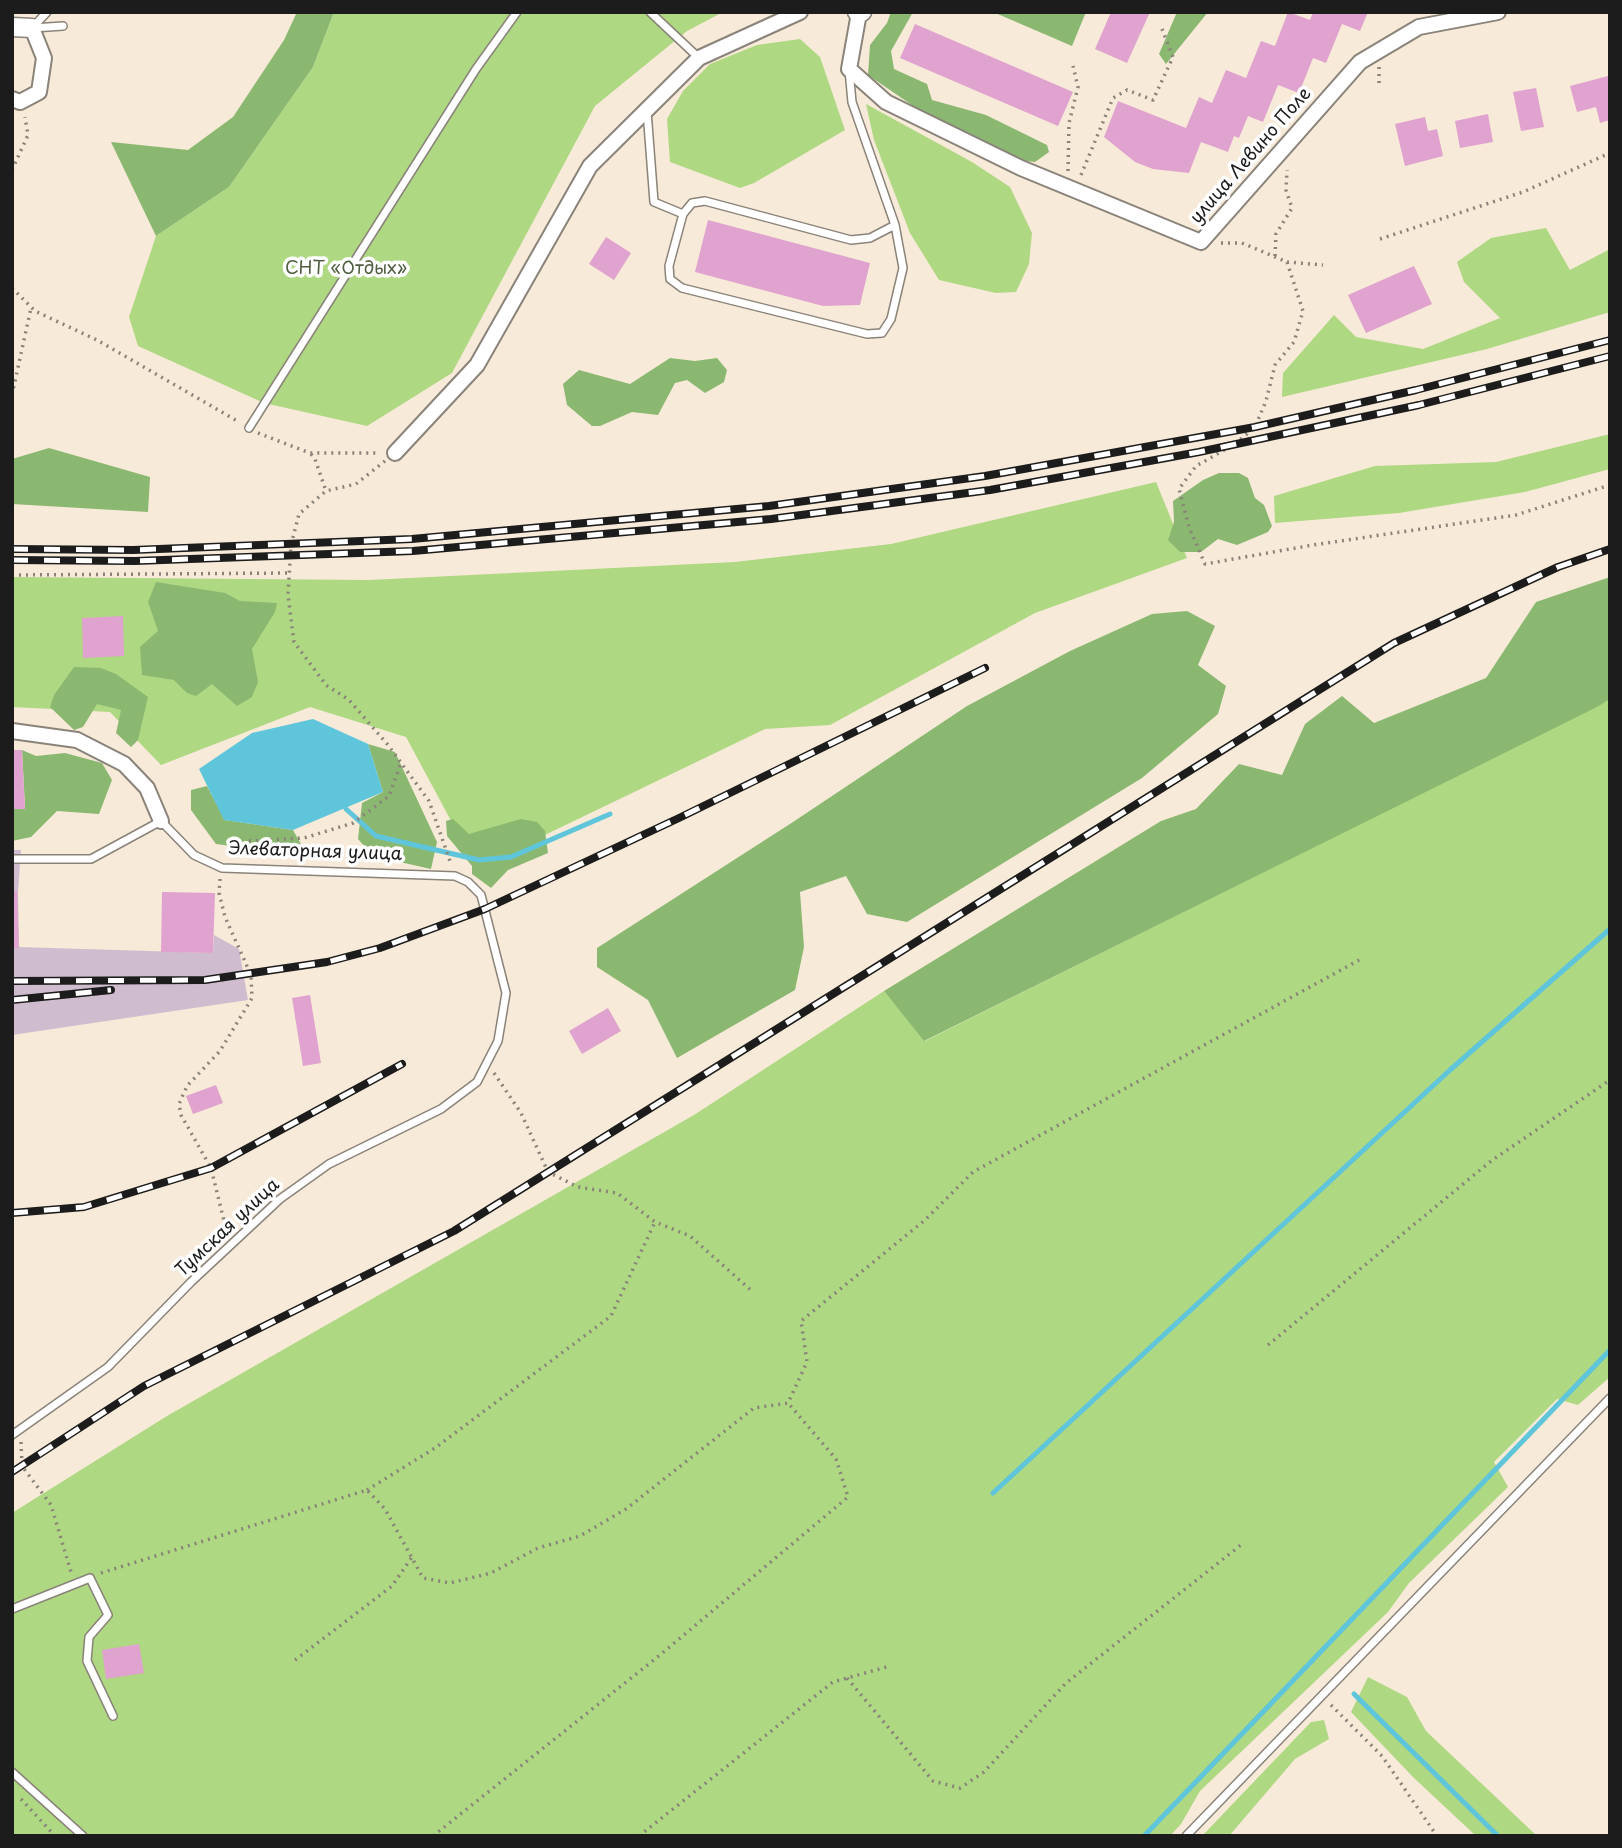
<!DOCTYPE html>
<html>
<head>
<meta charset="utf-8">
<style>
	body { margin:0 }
	#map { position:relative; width:1622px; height:1848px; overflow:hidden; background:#f7ead8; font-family:"Playpen Sans",sans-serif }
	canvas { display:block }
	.frame { position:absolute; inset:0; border:14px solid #1c1c1c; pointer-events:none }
</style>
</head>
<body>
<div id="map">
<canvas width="1622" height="1848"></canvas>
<div class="frame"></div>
</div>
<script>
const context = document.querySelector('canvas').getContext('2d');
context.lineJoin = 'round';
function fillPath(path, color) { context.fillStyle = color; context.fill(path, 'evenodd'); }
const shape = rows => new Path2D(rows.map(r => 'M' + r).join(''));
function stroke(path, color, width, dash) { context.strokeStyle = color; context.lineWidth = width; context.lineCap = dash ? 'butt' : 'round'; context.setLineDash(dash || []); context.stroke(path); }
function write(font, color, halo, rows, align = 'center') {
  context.font = font + ' "Playpen Sans",sans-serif'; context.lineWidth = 7; context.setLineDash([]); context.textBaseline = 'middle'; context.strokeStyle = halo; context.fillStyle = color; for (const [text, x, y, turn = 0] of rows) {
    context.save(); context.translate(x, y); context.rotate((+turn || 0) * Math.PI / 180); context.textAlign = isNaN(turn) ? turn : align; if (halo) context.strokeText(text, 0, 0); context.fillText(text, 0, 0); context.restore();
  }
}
const industrial = shape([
	[12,850,21,850,18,892,19,947,213,953,214,935,239,949,248,1000,12,1035]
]);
const green = shape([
	[334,12,723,12,687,31,595,106,452,373,367,426,264,403,138,346,129,317,156,236,229,187,313,67],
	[800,39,820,57,845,130,754,183,740,188,670,162,667,119,683,91,710,64,757,45],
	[866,104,972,162,1010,187,1032,233,1029,264,1016,292,996,293,939,280,910,233,874,140],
	[1546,228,1570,270,1610,249,1610,312,1487,349,1282,397,1283,373,1334,315,1356,337,1423,349,1500,318,1464,282,1457,262,1491,238],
	[1610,434,1610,469,1525,492,1399,513,1275,523,1274,496,1375,466,1496,462],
	[1156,482,1187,558,1035,613,830,725,765,729,495,859,463,843,406,737,310,707,161,765,110,712,12,707,12,577,369,580,735,562,891,544],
	[1610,699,1610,1377,1578,1405,1557,1399,1494,1462,1508,1487,1409,1583,1388,1612,1200,1791,1181,1824,1170,1836,12,1836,12,1513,167,1416,694,1115,884,991,925,1041],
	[1368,1677,1407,1697,1426,1731,1537,1836,1476,1836,1414,1778,1351,1712],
	[1324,1720,1329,1739,1295,1759,1229,1836,1202,1836,1311,1722]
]);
const forest = shape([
	[297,12,334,12,313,67,229,187,156,236,111,142,188,150,233,117,284,40],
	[891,12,913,12,891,51,894,69,927,84,932,100,986,115,1047,145,1049,152,1035,162,1018,160,925,114,868,75,870,45,887,23],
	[993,12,1086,12,1072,46],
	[1177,12,1208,12,1166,64,1159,54],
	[670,358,695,361,717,358,727,370,724,382,705,393,687,380,675,383,658,415,632,412,600,426,592,426,567,405,563,384,579,370,630,384],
	[49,448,150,477,148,512,12,504,12,459],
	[1219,473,1239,473,1248,478,1255,498,1264,505,1272,526,1268,532,1237,545,1218,539,1201,552,1180,552,1168,540,1174,522,1173,501,1203,480],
	[1610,577,1610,699,1597,707,924,1041,884,991,1161,821,1196,809,1239,764,1282,775,1305,724,1342,696,1374,723,1486,678,1536,602],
	[156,582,225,593,240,601,277,603,275,612,252,649,258,682,252,697,237,706,212,684,196,696,187,693,174,680,142,675,140,647,158,631,148,602],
	[1187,611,1215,626,1198,665,1226,686,1218,714,1142,778,907,922,867,914,846,876,800,892,804,947,795,990,677,1058,648,1000,597,967,597,948,793,822,967,706,1070,651,1152,614],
	[74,667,101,668,116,674,148,697,138,740,131,747,116,733,121,710,97,704,83,727,74,730,50,707,54,695],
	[368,744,395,752,437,842,431,869,373,856,358,839,362,803,383,792],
	[22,750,36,756,65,753,102,763,112,780,99,814,57,811,31,837,12,841,12,809,25,808],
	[207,786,225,820,293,830,301,844,287,853,216,844,191,810,191,790],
	[453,819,469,834,521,819,537,822,545,831,548,853,508,870,491,888,472,874,472,866,447,836,446,821]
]);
const water = shape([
	[313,719,368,744,383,792,293,830,224,820,199,769,252,733]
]);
const stream = shape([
	[346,809,376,836,479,860,511,857,610,814],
	[993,1493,1450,1070,1610,929],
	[1354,1694,1498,1836],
	[1144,1836,1610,1350]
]);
const building = shape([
	[1111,12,1150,12,1127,63,1095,49],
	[1288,12,1310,20,1313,12,1368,12,1360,31,1342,24,1326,63,1313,58,1299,93,1278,85,1263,122,1248,116,1239,138,1234,136,1228,152,1201,142,1189,173,1153,169,1135,162,1104,137,1118,101,1186,128,1199,97,1212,103,1226,70,1246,78,1261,41,1275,46],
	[915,24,1073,92,1058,126,900,58],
	[1608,76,1610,120,1600,123,1596,107,1577,112,1570,86],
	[1536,88,1544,127,1521,131,1513,92],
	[1488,114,1493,142,1460,148,1455,121],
	[1425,117,1428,131,1437,129,1443,156,1405,166,1395,124],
	[708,220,870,263,860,305,823,306,695,272],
	[606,237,631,253,614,280,589,264],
	[1414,266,1432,304,1366,333,1348,295],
	[123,616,124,656,83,658,82,618],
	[12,750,22,750,25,809,12,809],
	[17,891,19,948,12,948,12,892],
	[162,892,215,893,213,953,161,952],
	[310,995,321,1063,303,1066,292,998],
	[608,1008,621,1031,582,1054,569,1031],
	[216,1085,223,1103,193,1114,186,1096],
	[139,1644,144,1673,106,1679,102,1650]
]);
const path = shape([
	[1379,67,1379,85],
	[12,170,28,135,25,117],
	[1068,171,1069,123,1078,87,1073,66],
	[1081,175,1113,98,1127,90,1153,100,1173,57,1162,29],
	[1380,239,1523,192,1610,153],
	[1221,243,1242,243,1287,262,1303,311,1294,342,1275,365,1266,401,1255,427,1235,444,1196,466,1179,489,1189,527,1205,564,1313,545,1516,515,1610,485],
	[1275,256,1276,234,1292,208,1286,190,1287,170],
	[1287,262,1323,265],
	[12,288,35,311,97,340,239,422],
	[12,395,31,308],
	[258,433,310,453,379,453],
	[311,454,315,459,326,491],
	[385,461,356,484,326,491,299,514,291,545,288,595,294,642,326,685,349,700,388,745,429,801,451,864],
	[12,575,290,573],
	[234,855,247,841,304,838,353,823,389,796,401,763],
	[220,879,219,893,225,917,251,975,252,998,220,1051,187,1086,179,1104,181,1115,211,1168,227,1233],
	[494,1073,521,1113,548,1172,578,1187,617,1193,655,1222,690,1236,753,1292],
	[1268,1345,1491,1161,1610,1080],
	[21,1442,22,1466,51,1505,71,1572],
	[367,1490,435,1448,611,1316,655,1222],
	[101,1573,367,1490,385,1509,423,1578,450,1583,491,1573,538,1548,580,1536,626,1509,754,1408,788,1403,807,1362,801,1321,925,1220,973,1172,1361,959],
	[295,1660,392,1586,412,1557],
	[847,1678,933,1781,960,1788,984,1772,1066,1683,1241,1545],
	[1331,1705,1382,1756,1437,1836],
	[21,1799,55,1836],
	[433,1836,660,1655,848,1497,836,1459,788,1403],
	[639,1836,833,1682,890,1666]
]);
const service = shape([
	[650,12,699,58],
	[33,27,47,12],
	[33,28,63,26],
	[849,70,852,102,895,225,903,268,891,319,882,333,867,334,682,288,670,279,669,266,683,214,692,203,705,201,851,240,870,238,895,225],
	[647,111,654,202,683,214],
	[249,428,476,69,517,12],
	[12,859,91,859,161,821,194,855,222,868,455,876,468,882,481,895,506,993,498,1041,477,1082,441,1109,329,1164,280,1199,191,1282,108,1367,12,1435],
	[12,1609,90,1578,108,1615,89,1637,87,1661,113,1716],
	[12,1772,83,1836],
	[1186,1836,1610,1398]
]);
const minor = shape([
	[859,13,849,69,886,102,1021,168,1201,242,1360,62,1419,27,1498,12],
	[12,99,20,102,39,92,44,58,32,28],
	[395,453,477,365,590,166,699,58,800,12],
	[12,731,77,740,124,764,147,788,161,821]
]);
const tertiary = shape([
	[857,12,862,12],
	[12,27,32,28]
]);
const rail = shape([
	[12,549,133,550,412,539,769,506,985,476,1255,427,1416,390,1610,340],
	[12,560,135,561,413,551,771,519,990,490,1199,452,1419,405,1610,356],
	[12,981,205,980,327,962,380,948,485,909,679,818,985,668],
	[12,1000,111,990],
	[12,1213,84,1207,211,1168,402,1064],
	[12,1472,144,1386,454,1231,1394,643,1558,567,1610,549]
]);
const streetNames = [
	["улица Левино Поле",1251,156,-49],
	["Элеваторная улица",315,852,2],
	["Тумская улица",228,1228,-43]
];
const parkNames = [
	["СНТ «Отдых»",346,269]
];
fillPath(industrial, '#cfbdcf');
fillPath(green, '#afd883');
fillPath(forest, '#8bb871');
fillPath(water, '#5ec5db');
stroke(stream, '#5ec5db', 5);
fillPath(building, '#e0a2ce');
stroke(service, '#8a837a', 10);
stroke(minor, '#8a837a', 18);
stroke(tertiary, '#8a837a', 21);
stroke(path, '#8a837a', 3.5, [2, 5]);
stroke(service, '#fff', 7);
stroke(minor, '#fff', 14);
stroke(tertiary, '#fff', 18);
stroke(rail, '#1c1c1c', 8);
stroke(rail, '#fff', 5, [16]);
write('18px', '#1c1c1c', '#fff', streetNames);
write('18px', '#4f5e40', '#fff', parkNames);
</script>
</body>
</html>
